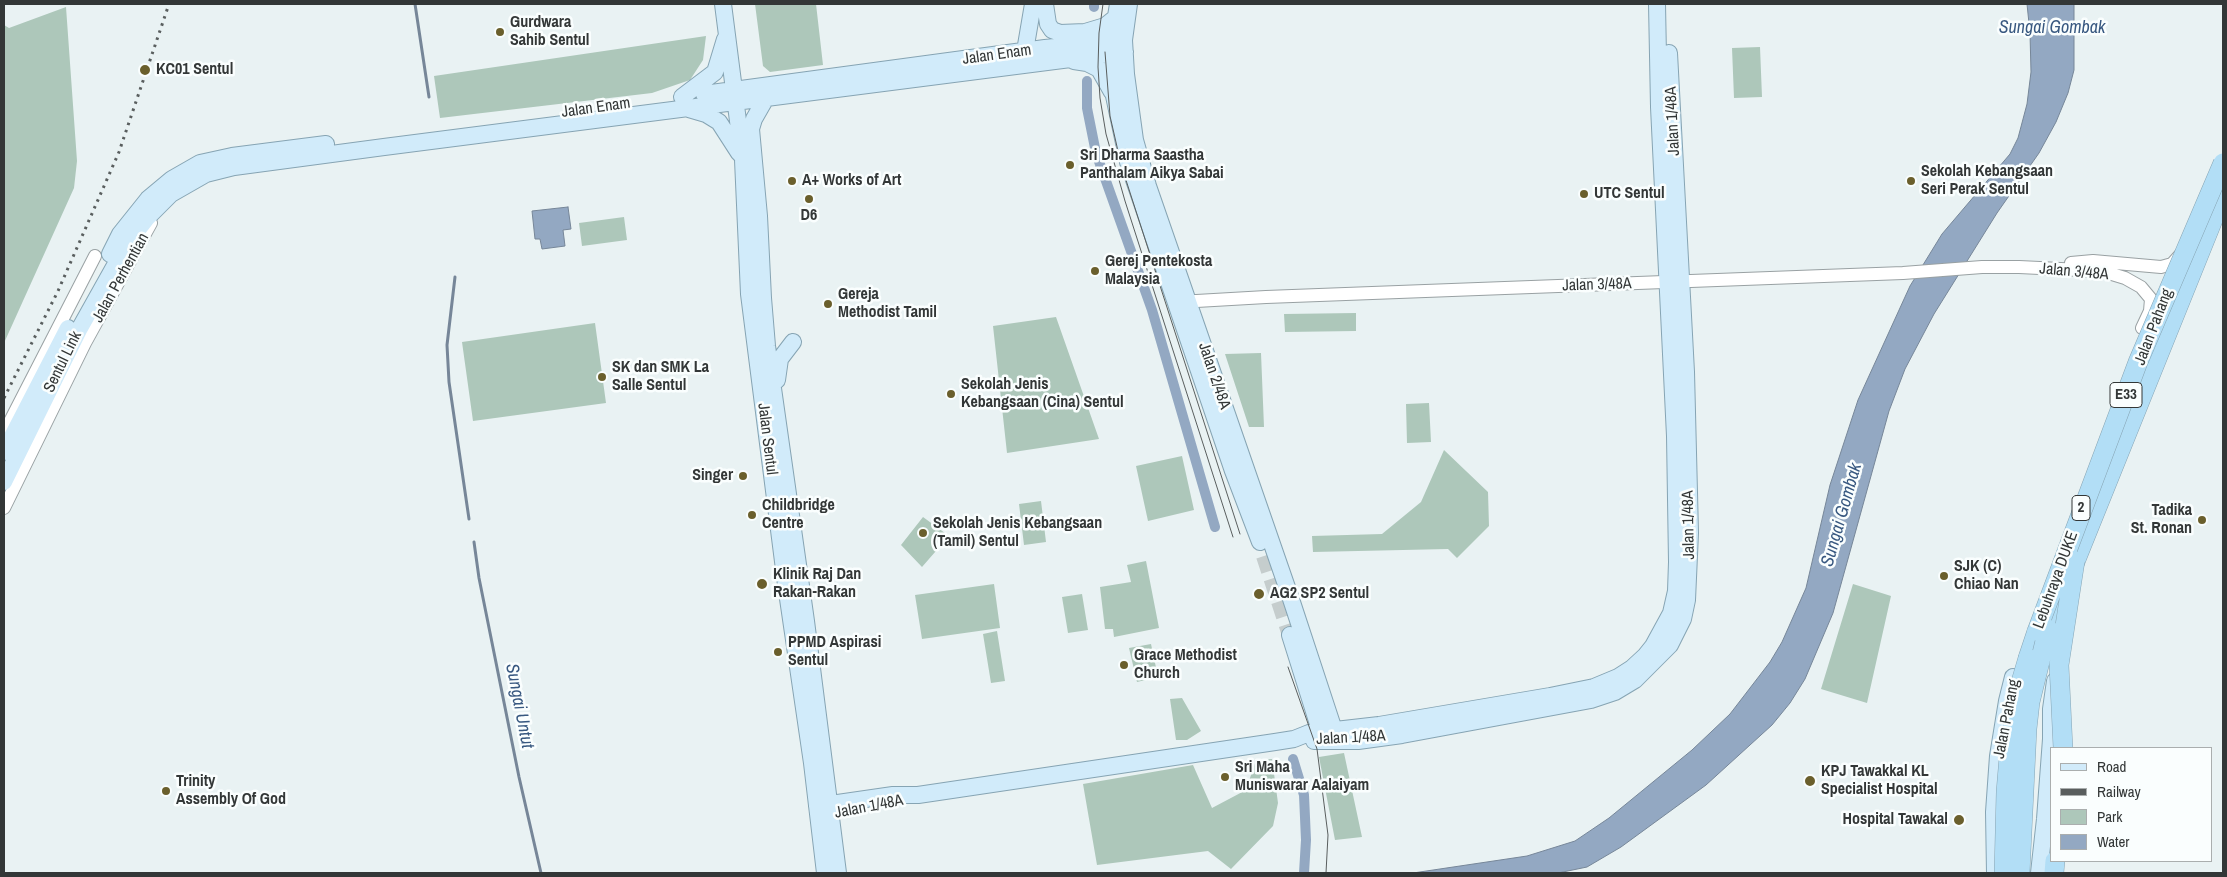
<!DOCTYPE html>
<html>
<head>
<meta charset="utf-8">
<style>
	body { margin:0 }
	#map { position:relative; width:2227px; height:877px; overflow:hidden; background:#e9f2f3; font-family:"Archivo Narrow",sans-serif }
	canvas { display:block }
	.frame { position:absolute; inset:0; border:5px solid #333737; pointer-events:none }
	.legend { position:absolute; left:2050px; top:747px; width:162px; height:115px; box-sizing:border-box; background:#fafefe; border:1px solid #aaaeae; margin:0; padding:6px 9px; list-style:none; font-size:15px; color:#333737 }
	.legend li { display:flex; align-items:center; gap:10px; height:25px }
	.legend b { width:25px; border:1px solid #aaaeae }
</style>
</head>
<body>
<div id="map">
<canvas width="2227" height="877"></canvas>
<div class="frame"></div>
<ul class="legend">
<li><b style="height:6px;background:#d1ebfa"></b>Road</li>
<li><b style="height:6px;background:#595e5e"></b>Railway</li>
<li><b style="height:14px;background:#adc7ba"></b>Park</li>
<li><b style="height:14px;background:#93a8c2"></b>Water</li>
</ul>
</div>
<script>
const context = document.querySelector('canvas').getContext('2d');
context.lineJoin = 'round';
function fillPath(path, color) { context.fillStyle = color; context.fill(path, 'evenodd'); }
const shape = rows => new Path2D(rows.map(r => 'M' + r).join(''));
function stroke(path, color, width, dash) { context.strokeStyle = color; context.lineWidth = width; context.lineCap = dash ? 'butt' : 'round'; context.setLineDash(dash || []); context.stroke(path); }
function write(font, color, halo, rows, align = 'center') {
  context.font = font + ' "Archivo Narrow",sans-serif'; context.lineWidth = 5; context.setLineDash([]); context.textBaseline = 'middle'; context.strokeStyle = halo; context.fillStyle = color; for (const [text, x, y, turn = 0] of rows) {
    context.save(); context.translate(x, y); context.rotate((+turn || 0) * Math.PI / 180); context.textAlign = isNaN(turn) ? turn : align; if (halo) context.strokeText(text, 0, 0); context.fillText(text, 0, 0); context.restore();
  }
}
const green = shape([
	[755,4,816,4,823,65,770,72,763,66],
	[66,7,77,161,74,188,4,343,4,25,9,28],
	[706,36,703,60,690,80,652,93,440,118,434,76],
	[1760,47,1762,97,1734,98,1732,48],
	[624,217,627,240,582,246,579,223],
	[1356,313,1356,331,1285,332,1284,314],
	[1056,317,1099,439,1007,453,993,326],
	[595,323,606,403,473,421,462,342],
	[1261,353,1264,427,1249,427,1225,354],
	[1429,403,1431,442,1407,443,1406,404],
	[1444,450,1488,492,1489,526,1457,558,1448,549,1313,552,1312,536,1382,534,1421,502],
	[1182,456,1194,510,1148,521,1136,466],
	[1041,501,1046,542,1024,545,1019,504],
	[923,517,949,536,922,567,901,545],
	[1146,561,1159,628,1114,637,1113,629,1105,629,1100,587,1131,582,1127,565],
	[994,584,1000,628,922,639,915,595],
	[1853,584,1891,596,1867,703,1821,689],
	[1082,594,1088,630,1068,633,1062,597],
	[997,631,1005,681,991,683,983,634],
	[1151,644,1158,677,1137,682,1129,648],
	[1182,698,1201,731,1187,740,1176,740,1170,699],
	[1344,753,1362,837,1335,840,1319,757],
	[1272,759,1278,803,1273,826,1231,869,1208,851,1097,865,1083,784,1193,765,1212,808,1246,790,1256,760]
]);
const water = shape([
	[2027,4,2074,4,2074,70,2068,93,2056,122,2039,153,1997,213,1934,314,1905,369,1889,411,1833,613,1805,679,1790,703,1772,725,1706,785,1621,847,1587,867,1558,873,1413,873,1527,856,1575,841,1609,818,1692,750,1730,714,1770,662,1782,642,1806,588,1830,485,1858,400,1910,286,1942,234,2010,154,2018,138,2027,104,2031,72,2030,33,2027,4],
	[568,207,571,229,563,230,565,246,542,249,540,239,535,239,532,211,568,207]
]);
const stream = shape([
	[415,4,429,97],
	[455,277,447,345,449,382,469,519],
	[474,542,479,578,519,777,541,873]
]);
const canal = shape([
	[1094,7,1094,4],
	[1087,81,1087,108,1096,153,1152,310,1215,527],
	[1293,759,1304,795,1306,840,1304,873]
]);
const majorTunnel = shape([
	[1264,556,1290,635]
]);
const minor = shape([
	[2071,263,2093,261,2161,267,2172,264,2181,254],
	[1179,302,1266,297,1903,273,1982,267,2019,267,2102,271,2125,278,2141,287,2151,299,2150,311,2142,328],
	[4,433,95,256],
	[4,508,85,343,151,223]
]);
const major = shape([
	[723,4,743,160,749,294,786,585,812,763,825,873],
	[1045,4,1048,24,1052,30,1060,33,1085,32,1105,26,1115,18],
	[1118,4,1112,41,1114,96,1128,162,1233,471,1260,542],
	[1129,4,1124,40,1126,74,1135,140,1148,186,1290,596,1337,739],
	[1025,61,1025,51,1033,4],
	[1074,61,1087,63,1099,69,1112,92],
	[704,94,1045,48,1124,40],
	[682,97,715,72,725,39],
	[766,98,754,119,751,129,759,216,763,298,767,346,806,621,838,873],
	[689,109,706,114,719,122,739,153],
	[110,254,120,234,148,199,172,179,200,163,232,156,326,144],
	[777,380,780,359,793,342],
	[4,452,68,328],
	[4,482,80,328,127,244,147,218,171,194,206,174,234,167,384,147,1125,52],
	[1290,635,1323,740],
	[1314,741,1358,741,1402,735,1591,700,1615,692,1635,680,1670,645,1683,619,1687,600,1690,533,1686,372,1669,53],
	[817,806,893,795,918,795,1275,742,1294,739,1309,733,1379,725,1550,696,1594,687,1618,677,1632,668,1645,656,1653,646,1671,613,1676,591,1677,562,1675,436,1659,107,1657,4],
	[1995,873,1994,812,1998,756,2007,701,2013,677],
	[2039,873,2045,819,2051,739,2051,709,2055,681]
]);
const highway = shape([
	[2048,629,2223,195],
	[2028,658,2037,631],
	[2054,873,2055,861]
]);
const tram = shape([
	[1103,4,1099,33,1098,67,1100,98,1106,134,1125,201,1233,537],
	[1105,52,1110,116,1118,151],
	[1125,177,1240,534],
	[1288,667,1317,749,1328,835,1326,873]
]);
const rail = shape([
	[4,398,58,291,119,152,169,4]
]);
const highwayBridge = shape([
	[2037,631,2138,362,2223,163],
	[2063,748,2059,665,2075,561],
	[2004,873,2006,792,2010,745,2018,692,2028,658],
	[2020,873,2027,729,2030,702,2048,629]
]);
const markers = [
	[500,32,5,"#6a5f2c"],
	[145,70,6,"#6a5f2c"],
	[1070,165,5,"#6a5f2c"],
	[792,181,5,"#6a5f2c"],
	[1911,181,5,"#6a5f2c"],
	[1584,194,5,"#6a5f2c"],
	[809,199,5,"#6a5f2c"],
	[1095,271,5,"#6a5f2c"],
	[828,304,5,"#6a5f2c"],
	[602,377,5,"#6a5f2c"],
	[951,394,5,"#6a5f2c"],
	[743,476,5,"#6a5f2c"],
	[752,515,5,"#6a5f2c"],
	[2202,520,5,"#6a5f2c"],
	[923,533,5,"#6a5f2c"],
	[1944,576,5,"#6a5f2c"],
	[762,584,6,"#6a5f2c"],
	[1259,594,6,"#6a5f2c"],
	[778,652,5,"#6a5f2c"],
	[1124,665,5,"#6a5f2c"],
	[1225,777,5,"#6a5f2c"],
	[1810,781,6,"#6a5f2c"],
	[166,791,5,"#6a5f2c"],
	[1959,820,6,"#6a5f2c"]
];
const shields = [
	[2126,395,32],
	[2081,508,18]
];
const shieldNames = [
	["E33",2126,395],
	["2",2081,508]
];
const poiNames = [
	["Gurdwara",510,23],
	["Sahib Sentul",510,41],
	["KC01 Sentul",156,70],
	["Sri Dharma Saastha",1080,156],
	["Panthalam Aikya Sabai",1080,174],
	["Sekolah Kebangsaan",1921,172],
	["Seri Perak Sentul",1921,190],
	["A+ Works of Art",802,181],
	["UTC Sentul",1594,194],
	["D6",809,216,"center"],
	["Gerej Pentekosta",1105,262],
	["Malaysia",1105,280],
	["Gereja",838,295],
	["Methodist Tamil",838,313],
	["SK dan SMK La",612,368],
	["Salle Sentul",612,386],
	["Sekolah Jenis",961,385],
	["Kebangsaan (Cina) Sentul",961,403],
	["Singer",733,476,"right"],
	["Childbridge",762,506],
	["Centre",762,524],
	["Tadika",2192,511,"right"],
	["St. Ronan",2192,529,"right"],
	["Sekolah Jenis Kebangsaan",933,524],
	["(Tamil) Sentul",933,542],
	["SJK (C)",1954,567],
	["Chiao Nan",1954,585],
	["Klinik Raj Dan",773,575],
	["Rakan-Rakan",773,593],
	["AG2 SP2 Sentul",1270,594],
	["PPMD Aspirasi",788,643],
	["Sentul",788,661],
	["Grace Methodist",1134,656],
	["Church",1134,674],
	["Sri Maha",1235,768],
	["Muniswarar Aalaiyam",1235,786],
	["KPJ Tawakkal KL",1821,772],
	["Specialist Hospital",1821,790],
	["Trinity",176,782],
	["Assembly Of God",176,800],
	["Hospital Tawakal",1948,820,"right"]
];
const streetNames = [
	["Jalan Enam",997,55,-8],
	["Jalan Enam",596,108,-8],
	["Jalan 1/48A",1673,121,-93],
	["Jalan 3/48A",2074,272,5],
	["Jalan Perhentian",121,278,-61],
	["Jalan 3/48A",1597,285,-2],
	["Jalan Pahang",2154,327,-69],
	["Sentul Link",63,362,-64],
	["Jalan 2/48A",1214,376,71],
	["Jalan Sentul",767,439,83],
	["Jalan 1/48A",1689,525,-91],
	["Lebuhraya DUKE",2056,580,-70],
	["Jalan Pahang",2007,719,-79],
	["Jalan 1/48A",1351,738,-3],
	["Jalan 1/48A",869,807,-11]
];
const waterNames = [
	["Sungai Gombak",2052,28],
	["Sungai Gombak",1842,515,-74],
	["Sungai Untut",519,706,79]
];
fillPath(green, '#adc7ba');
fillPath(water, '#93a8c2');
stroke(water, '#768698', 1);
stroke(stream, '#768698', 3);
stroke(canal, '#93a8c2', 10);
stroke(majorTunnel, '#c5cdcd', 16, [16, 8]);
stroke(minor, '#99a1a3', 14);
stroke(major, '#86a4b3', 18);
stroke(highway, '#86a4b3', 20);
stroke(minor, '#fff', 12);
stroke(major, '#d1ebfa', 16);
stroke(highway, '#b2def6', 19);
stroke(tram, '#595e5e', 1);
stroke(rail, '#595e5e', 3, [2.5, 5]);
stroke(highwayBridge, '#86a4b3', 20, []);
stroke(highwayBridge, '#b2def6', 19);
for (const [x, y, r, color] of markers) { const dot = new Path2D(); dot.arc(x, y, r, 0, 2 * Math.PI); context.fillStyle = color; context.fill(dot); stroke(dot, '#fafefe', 2); }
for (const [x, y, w] of shields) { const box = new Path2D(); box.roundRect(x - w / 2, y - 12.5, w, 25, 4); context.fillStyle = '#fafefe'; context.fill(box); stroke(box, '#333737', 1); }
write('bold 15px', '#333737', null, shieldNames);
write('bold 16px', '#333737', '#fafefe', poiNames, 'left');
write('16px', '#333737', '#fafefe', streetNames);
write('italic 18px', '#385880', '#fafefe', waterNames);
</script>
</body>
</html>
